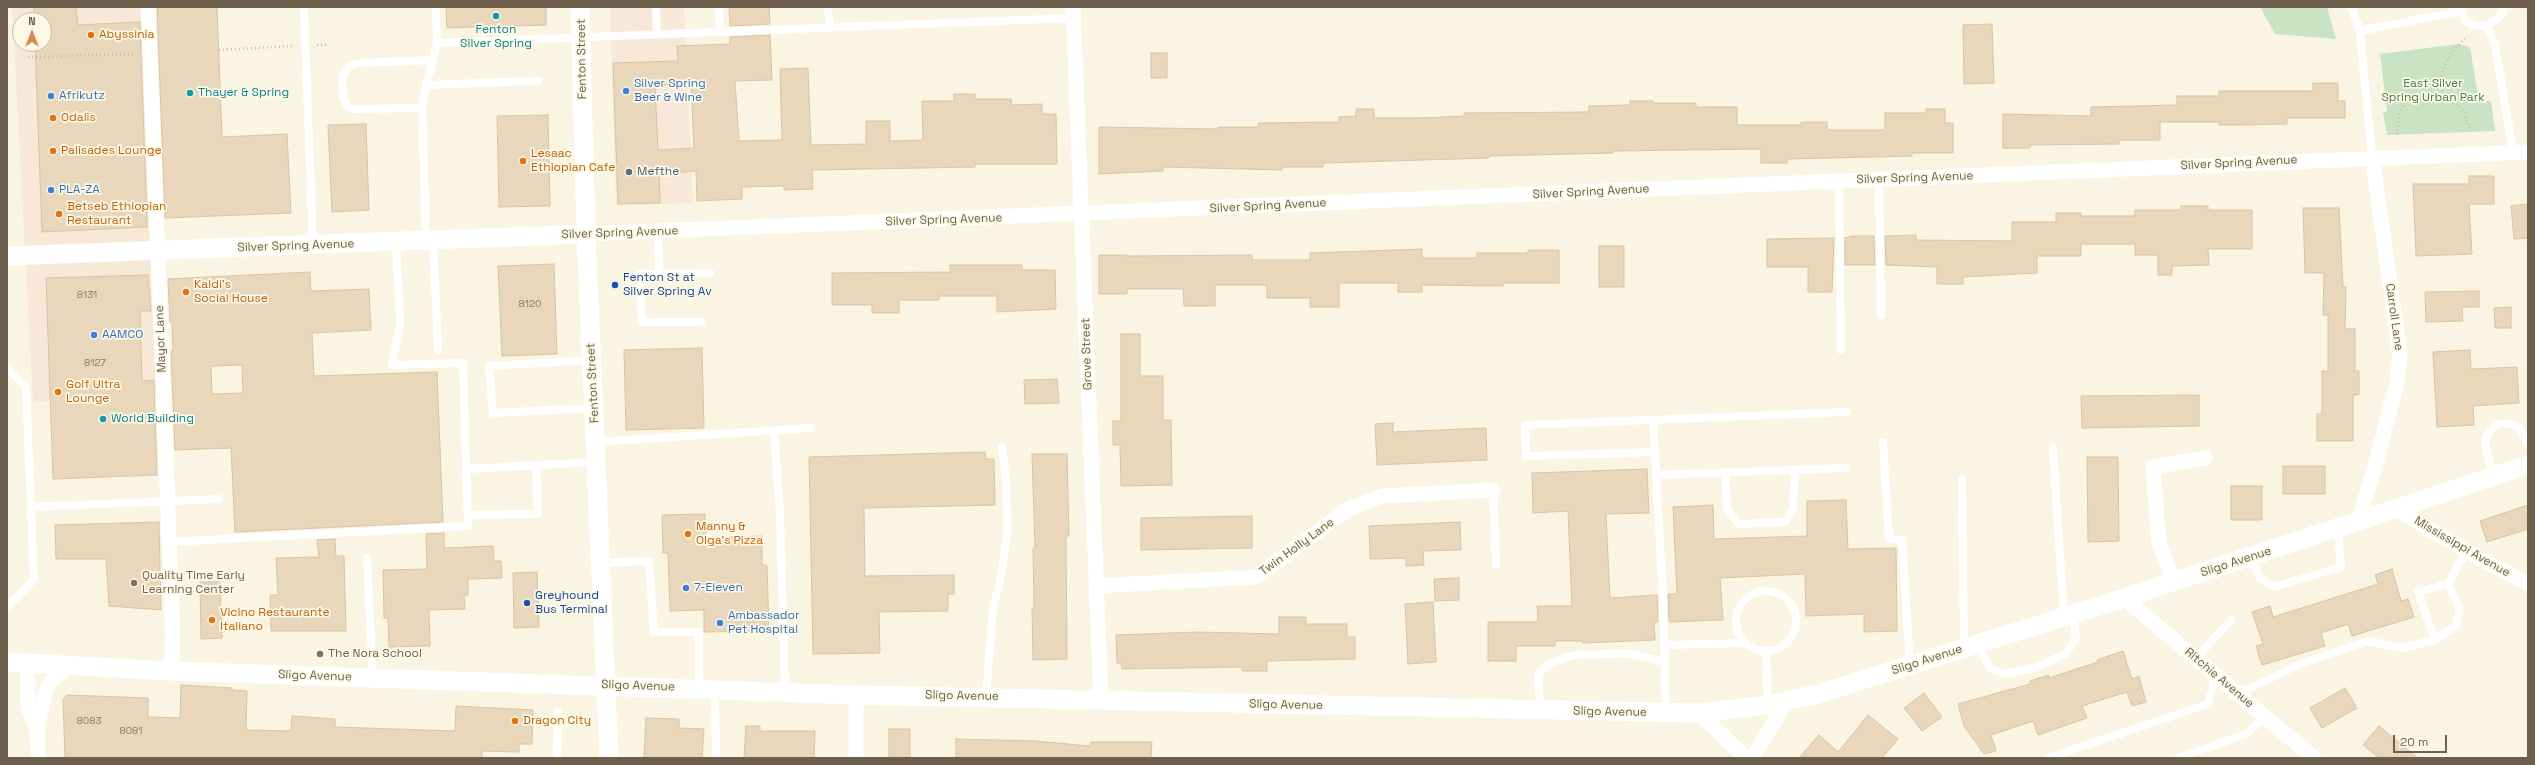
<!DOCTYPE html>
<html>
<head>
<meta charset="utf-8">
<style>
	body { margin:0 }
	#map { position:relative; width:2535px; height:765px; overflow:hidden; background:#f9f5e2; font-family:"Space Grotesk",sans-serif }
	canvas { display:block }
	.frame { position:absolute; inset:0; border:8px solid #6d5f4c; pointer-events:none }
	.north { position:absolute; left:12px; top:12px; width:40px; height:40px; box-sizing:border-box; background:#fcf9e7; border:1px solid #c3bba9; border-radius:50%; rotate:0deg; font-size:11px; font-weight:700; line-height:16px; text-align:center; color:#6d5f4c }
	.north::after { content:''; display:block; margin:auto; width:14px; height:18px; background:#d58d55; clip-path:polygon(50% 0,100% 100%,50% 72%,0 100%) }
	.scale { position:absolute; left:2393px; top:735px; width:54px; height:18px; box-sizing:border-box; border:2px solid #6d5f4c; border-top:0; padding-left:5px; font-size:12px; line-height:14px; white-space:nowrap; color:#6d5f4c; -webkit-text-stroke:3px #fcf9e7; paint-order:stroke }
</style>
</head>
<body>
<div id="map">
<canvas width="2535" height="765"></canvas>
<div class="frame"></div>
<div class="north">N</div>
<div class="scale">20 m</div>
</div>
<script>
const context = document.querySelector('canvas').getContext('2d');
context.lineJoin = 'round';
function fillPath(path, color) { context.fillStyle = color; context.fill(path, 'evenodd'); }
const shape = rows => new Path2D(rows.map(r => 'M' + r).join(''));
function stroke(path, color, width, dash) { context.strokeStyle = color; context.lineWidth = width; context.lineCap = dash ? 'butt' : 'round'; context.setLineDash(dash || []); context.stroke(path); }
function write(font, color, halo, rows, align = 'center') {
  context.font = font + ' "Space Grotesk",sans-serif'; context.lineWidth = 3.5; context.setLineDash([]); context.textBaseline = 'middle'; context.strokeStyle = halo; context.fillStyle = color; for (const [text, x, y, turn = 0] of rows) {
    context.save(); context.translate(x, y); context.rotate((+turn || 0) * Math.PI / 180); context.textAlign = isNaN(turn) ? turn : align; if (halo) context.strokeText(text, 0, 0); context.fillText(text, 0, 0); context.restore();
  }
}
const commercial = shape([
	[12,7,155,7,161,395,33,402],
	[20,20,44,20,44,44,20,44],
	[610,7,684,7,693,203,616,205]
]);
const green = shape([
	[2260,7,2327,7,2336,39,2275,34],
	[2458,44,2470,47,2479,101,2491,101,2495,131,2387,135,2383,113,2387,111,2380,54]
]);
const building = shape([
	[34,7,76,7,78,25,140,22,147,227,42,232,35,44,44,44,44,20,34,20,34,7],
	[157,7,217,7,222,137,287,134,291,213,165,218,157,7],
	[446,7,546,7,546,25,447,28,446,7],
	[729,7,769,7,770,24,730,26,729,7],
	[1992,24,1994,83,1964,84,1963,25,1992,24],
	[770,35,772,80,735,81,739,141,782,140,780,69,808,68,811,145,866,144,866,121,890,121,890,141,923,140,922,101,954,101,954,94,975,94,975,99,1011,99,1012,105,1042,104,1042,114,1056,114,1057,164,975,164,975,167,812,170,813,189,784,190,784,186,742,187,742,199,697,201,696,171,659,174,660,203,618,204,613,63,678,61,677,46,730,44,730,37,770,35],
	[691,84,694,148,658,150,655,85,691,84],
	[1151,53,1167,53,1167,78,1151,78,1151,53],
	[2313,83,2338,83,2338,101,2345,101,2345,118,2287,118,2287,124,2244,125,2219,125,2219,122,2160,122,2160,140,2119,140,2119,144,2030,145,2030,148,2003,148,2003,114,2091,116,2091,107,2177,105,2177,96,2219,96,2219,91,2313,91,2313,83],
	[1630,101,1653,101,1653,103,1696,103,1696,107,1737,107,1737,125,1801,125,1801,122,1827,122,1827,130,1885,130,1885,113,1926,113,1926,109,1945,109,1945,123,1953,123,1953,153,1912,153,1912,156,1787,159,1787,163,1761,163,1761,149,1613,151,1613,153,1489,156,1489,158,1323,163,1323,167,1282,167,1282,170,1163,167,1163,171,1099,174,1099,127,1218,129,1218,127,1258,127,1258,123,1339,122,1339,117,1356,116,1356,109,1374,109,1374,118,1422,118,1464,116,1464,113,1589,112,1589,106,1630,105,1630,101],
	[548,115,550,206,499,207,497,116,548,115],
	[366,124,369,210,332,212,328,125,366,124],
	[2469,176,2494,176,2494,204,2469,204,2472,254,2416,256,2413,184,2469,184,2469,176],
	[2528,204,2528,238,2514,239,2511,206,2528,204],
	[2181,206,2208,206,2208,210,2252,210,2252,249,2208,249,2209,265,2172,266,2172,275,2158,275,2158,255,2135,255,2135,244,2081,244,2081,256,2037,256,2037,273,1963,277,1963,284,1937,284,1937,267,1886,265,1885,236,1916,235,1916,240,2012,241,2012,222,2056,222,2056,213,2081,213,2081,216,2135,216,2135,210,2181,210,2181,206],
	[2303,208,2339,208,2343,287,2346,287,2345,329,2355,329,2355,371,2359,371,2359,395,2353,395,2353,441,2317,441,2317,414,2322,414,2322,371,2328,371,2328,315,2323,315,2324,273,2305,273,2303,208],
	[1852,236,1874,236,1875,265,1845,265,1845,238,1852,236],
	[1834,238,1832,292,1808,292,1808,267,1767,267,1767,239,1834,238],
	[1599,246,1624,246,1624,287,1599,287,1599,246],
	[1422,249,1422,258,1477,258,1477,253,1528,253,1528,250,1559,250,1559,283,1503,283,1503,286,1422,285,1422,292,1398,292,1398,283,1339,283,1339,307,1310,307,1310,298,1267,298,1267,285,1215,285,1215,306,1184,306,1183,289,1127,289,1127,294,1099,294,1099,255,1127,255,1127,256,1252,255,1252,260,1310,260,1310,253,1422,249],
	[554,264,557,354,502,356,498,266,554,264],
	[950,265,1022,265,1022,270,1055,270,1056,309,997,312,997,296,939,296,939,300,899,300,899,313,872,313,872,305,832,305,832,273,950,272,950,265],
	[310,272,311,291,369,289,371,330,312,333,314,376,437,372,443,522,235,532,231,448,175,450,171,351,173,351,172,322,170,322,168,279,310,272],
	[242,365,243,393,212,394,211,366,242,365],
	[148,275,151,311,140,311,142,381,154,380,157,475,53,479,46,278,148,275],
	[2479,291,2479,307,2462,307,2463,321,2426,322,2425,292,2479,291],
	[2511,307,2511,328,2495,328,2494,308,2511,307],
	[1121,334,1140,334,1140,376,1163,376,1163,420,1171,420,1172,485,1121,486,1120,445,1113,445,1113,421,1121,421,1121,334],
	[702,348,704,428,626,430,624,350,702,348],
	[2470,350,2471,369,2517,367,2519,403,2473,406,2474,425,2437,427,2433,352,2470,350],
	[1057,379,1059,403,1025,404,1024,380,1057,379],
	[2199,395,2199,426,2082,428,2081,396,2199,395],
	[1393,423,1393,432,1486,428,1487,460,1377,465,1375,424,1393,423],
	[985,452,986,459,994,459,995,505,864,508,865,576,954,575,954,594,948,594,948,611,879,612,880,653,813,654,809,457,985,452],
	[1032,454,1067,454,1069,536,1066,536,1067,659,1033,660,1032,609,1034,609,1033,548,1035,548,1032,454],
	[2087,457,2118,457,2119,541,2088,542,2087,457],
	[2283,466,2325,466,2325,494,2283,494,2283,466],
	[1647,469,1649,513,1606,514,1610,598,1657,595,1658,622,1654,622,1655,640,1583,643,1583,641,1555,641,1555,646,1516,646,1516,661,1488,661,1488,622,1538,622,1537,606,1572,606,1568,511,1533,513,1532,473,1647,469],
	[2231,486,2262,486,2262,520,2231,520,2231,486],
	[1846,500,1848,549,1896,548,1897,631,1864,632,1864,614,1806,616,1805,574,1720,578,1723,620,1669,622,1668,594,1677,594,1673,507,1713,505,1714,539,1807,536,1807,501,1846,500],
	[2528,505,2528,529,2487,542,2480,521,2528,505],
	[705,514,706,538,762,536,762,565,767,565,769,631,704,632,704,610,670,611,668,553,663,553,662,515,705,514],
	[1252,516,1252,548,1141,550,1141,518,1252,516],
	[159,522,161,610,109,606,106,559,56,559,55,525,159,522],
	[1460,522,1461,550,1423,551,1424,565,1406,566,1406,558,1370,559,1369,526,1460,522],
	[444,533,444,548,493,546,494,561,501,561,502,578,468,579,468,595,464,595,465,609,429,610,430,646,389,647,388,618,384,618,383,570,427,569,426,534,444,533],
	[335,539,336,556,344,556,346,631,271,631,270,595,278,595,276,558,319,557,317,540,335,539],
	[2392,569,2401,601,2408,599,2414,617,2352,636,2348,624,2321,633,2325,646,2262,665,2256,646,2263,644,2252,612,2270,606,2273,617,2378,584,2375,575,2392,569],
	[537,572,539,627,514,628,513,573,537,572],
	[1459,578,1459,600,1435,601,1434,579,1459,578],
	[200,582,220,582,222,638,201,639,200,582],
	[1433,602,1436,662,1408,664,1405,604,1433,602],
	[1279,617,1306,617,1306,624,1347,624,1347,637,1355,637,1355,659,1267,661,1267,671,1242,671,1242,667,1122,669,1121,663,1117,663,1116,635,1198,632,1279,634,1279,617],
	[2123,651,2132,679,2139,676,2146,702,2132,706,2127,692,2082,706,2087,718,2038,735,2033,721,1991,735,1996,751,1984,754,1964,726,1958,704,2030,684,2030,681,2049,675,2049,678,2098,662,2097,660,2123,651],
	[181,685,232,688,232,690,247,691,246,730,291,731,292,716,335,719,335,727,455,731,456,706,533,710,532,744,519,744,519,752,482,751,482,758,65,758,63,700,67,695,148,698,148,717,180,718,181,685],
	[2345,688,2357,708,2322,728,2310,708,2345,688],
	[1924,693,1942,717,1922,731,1904,708,1924,693],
	[1868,715,1898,739,1882,758,1799,758,1819,735,1838,752,1868,715],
	[646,718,679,719,679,728,704,729,702,758,644,758,646,718],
	[746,726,760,726,760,731,815,731,814,758,744,758,746,726],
	[2379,726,2418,758,2379,758,2363,745,2379,726],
	[889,729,910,729,910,758,889,758,889,729],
	[956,739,1035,741,1090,746,1091,742,1152,742,1151,758,956,758,956,739]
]);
const path = shape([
	[317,45,326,45],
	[219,50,292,46],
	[28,57,134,54],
	[2444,95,2440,84,2443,69,2451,53,2467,36],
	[2397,134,2399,115,2405,102,2444,95,2464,111,2470,129]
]);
const service = shape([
	[304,7,313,245],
	[656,7,657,34],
	[719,7,720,31],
	[827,7,831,27],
	[2351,7,2360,31],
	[2461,7,2465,21,2476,26,2487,26,2498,18,2504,10,2503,7],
	[2487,26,2495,44,2513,152],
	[437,43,1074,18],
	[426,85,538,81],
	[422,108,353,109,346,105,343,97,342,76,351,65,358,63,433,60],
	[2372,157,2360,31,2460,11],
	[1879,180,1881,315],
	[1839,181,1841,350],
	[658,231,659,274],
	[426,240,422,103,437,43,436,7],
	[433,240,438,350],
	[701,322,642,322,640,274,710,273],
	[592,360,489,366,493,413,594,408],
	[7,368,26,387,34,579,7,607],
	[1653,420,1663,597,1666,712],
	[774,431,780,514,785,692],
	[596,442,811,428],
	[1883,442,1889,539,1902,540,1910,665],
	[2053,448,2064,617],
	[1655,452,1526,456,1525,425,1847,412],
	[466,469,596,462],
	[1725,473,1727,509,1739,524,1785,522,1793,509,1795,470],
	[1656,475,1845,468],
	[2493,476,2485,443,2488,433,2496,425,2504,423,2512,424,2519,428,2528,444],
	[1962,479,1964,648],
	[1493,490,1496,564],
	[31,507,218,499],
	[468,515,538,514,536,465],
	[169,542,468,526,463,363,392,365,400,323,396,242],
	[2251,557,2260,578,2274,587,2341,567,2338,528],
	[367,558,373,678],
	[601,563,649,561,654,632,699,632,699,688],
	'1736 621a30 30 0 1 1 60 0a30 30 0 1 1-60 0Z',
	[2435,640,2418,592,2448,584,2466,551],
	[1976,644,1991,669,2006,674,2037,667,2065,654,2076,639,2073,614],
	[1665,645,1745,643],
	[1766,652,1768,705],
	[2196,658,2231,620],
	[715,689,716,758],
	[2238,694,2300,664,2367,641,2401,648,2435,640,2456,626,2460,609,2448,584],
	[986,696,993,608,1002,572,1007,532,1006,479,1002,447],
	[1540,710,1538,673,1553,662,1574,655,1627,653,1664,662],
	[557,758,558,712],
	[2048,758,2208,704,2216,675],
	[2178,758,2246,734,2265,717]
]);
const minor = shape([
	[148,7,173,636,171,671],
	[1073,7,1101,701],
	[586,234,2528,152],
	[2396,509,2466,551,2528,584],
	[2358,521,2374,470,2397,383,2400,354,2372,157],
	[2174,582,2159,543,2153,467,2205,458],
	[1096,586,1256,577,1348,509,1382,496,1493,490],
	[2124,598,2314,758],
	[27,663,28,707,37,729],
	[1699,713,1746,758],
	[38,758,37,729,45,693,52,679,71,666],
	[856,758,856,695],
	[1752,758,1786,702]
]);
const tertiary = shape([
	[580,7,586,234,609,758],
	[7,256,586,234],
	[7,662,171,671,856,695,1699,713,1768,705,1818,694,2124,598,2528,465]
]);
const markers = [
	[496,16,4,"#0f9aa8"],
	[91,35,4,"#e8710a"],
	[626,91,4,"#3f7fe0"],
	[190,93,4,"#0f9aa8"],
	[51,96,4,"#3f7fe0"],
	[53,118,4,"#e8710a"],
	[53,151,4,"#e8710a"],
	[523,161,4,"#e8710a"],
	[629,172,4,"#5c6f8a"],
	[51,190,4,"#3f7fe0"],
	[59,214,4,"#e8710a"],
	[615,285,4,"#1a4fb4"],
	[186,292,4,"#e8710a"],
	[94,335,4,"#3f7fe0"],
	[58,392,4,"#e8710a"],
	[103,419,4,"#0f9aa8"],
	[688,534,4,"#e8710a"],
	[134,583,4,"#8d6e63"],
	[686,588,4,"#3f7fe0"],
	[527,603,4,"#1a4fb4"],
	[212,620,4,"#e8710a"],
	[720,623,4,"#3f7fe0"],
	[320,654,4,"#8d6e63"],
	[515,721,4,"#e8710a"]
];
const numberNames = [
	["8131",87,295],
	["8120",530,304],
	["8127",95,363],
	["8083",89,721],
	["8081",131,731]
];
const cultureNames = [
	["Fenton",496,30,"center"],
	["Silver Spring",496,44,"center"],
	["Thayer & Spring",198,93],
	["World Building",111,419]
];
const foodNames = [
	["Abyssinia",99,35],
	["Odalis",61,118],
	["Palisades Lounge",61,151],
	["Lesaac",531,154],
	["Ethiopian Cafe",531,168],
	["Betseb Ethiopian",67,207],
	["Restaurant",67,221],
	["Kaldi’s",194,285],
	["Social House",194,299],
	["Golf Ultra",66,385],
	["Lounge",66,399],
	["Manny &",696,527],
	["Olga's Pizza",696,541],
	["Vicino Restaurante",220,613],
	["Italiano",220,627],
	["Dragon City",523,721]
];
const streetNames = [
	["Fenton Street",582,59,-91],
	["Silver Spring Avenue",2239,163,-3],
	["Silver Spring Avenue",1915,178,-2],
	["Silver Spring Avenue",1591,192,-3],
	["Silver Spring Avenue",1268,206,-3],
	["Silver Spring Avenue",944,220,-2],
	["Silver Spring Avenue",620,233,-2],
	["Silver Spring Avenue",296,246,-2],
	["Carroll Lane",2394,317,82],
	["Mayor Lane",161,339,-92],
	["Grove Street",1087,354,-92],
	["Fenton Street",593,383,-93],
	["Twin Holly Lane",1297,547,-36],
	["Mississippi Avenue",2462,547,30],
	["Sligo Avenue",2236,562,-18],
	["Sligo Avenue",1927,660,-18],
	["Sligo Avenue",315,676,2],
	["Ritchie Avenue",2219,678,40],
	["Sligo Avenue",638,686,2],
	["Sligo Avenue",962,696,1],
	["Sligo Avenue",1286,705,1],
	["Sligo Avenue",1610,712,1]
];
const shopNames = [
	["Silver Spring",634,84],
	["Beer & Wine",634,98],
	["Afrikutz",59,96],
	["PLA-ZA",59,190],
	["AAMCO",102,335],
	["7-Eleven",694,588],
	["Ambassador",728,616],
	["Pet Hospital",728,630]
];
const parkNames = [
	["East Silver",2433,84],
	["Spring Urban Park",2433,98]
];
const serviceNames = [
	["Mefthe",637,172]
];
const transitNames = [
	["Fenton St at",623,278],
	["Silver Spring Av",623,292],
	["Greyhound",535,596],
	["Bus Terminal",535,610]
];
const educationNames = [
	["Quality Time Early",142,576],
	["Learning Center",142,590],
	["The Nora School",328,654]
];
fillPath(commercial, '#f8e8d7');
fillPath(green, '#c9e4c3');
fillPath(building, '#e8d7bb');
stroke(building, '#dbc39f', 1);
stroke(path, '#cfbda1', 2.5, [1, 3]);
stroke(service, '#fff', 8);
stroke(minor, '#fff', 15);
stroke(tertiary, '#fff', 19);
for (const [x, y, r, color] of markers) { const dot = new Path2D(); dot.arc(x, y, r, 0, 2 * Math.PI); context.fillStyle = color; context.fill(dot); stroke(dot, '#fcf9e7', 1.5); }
write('10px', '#8c7d68', null, numberNames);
write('12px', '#0d838f', '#fcf9e7', cultureNames, 'left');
write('12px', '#c56008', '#fcf9e7', foodNames, 'left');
write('12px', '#6d5f4c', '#fcf9e7', streetNames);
write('12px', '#366cbe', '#fcf9e7', shopNames, 'left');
write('12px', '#4f7c4b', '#fcf9e7', parkNames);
write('12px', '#4e5e75', '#fcf9e7', serviceNames, 'left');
write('12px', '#164399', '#fcf9e7', transitNames, 'left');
write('12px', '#785e54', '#fcf9e7', educationNames, 'left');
</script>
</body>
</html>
